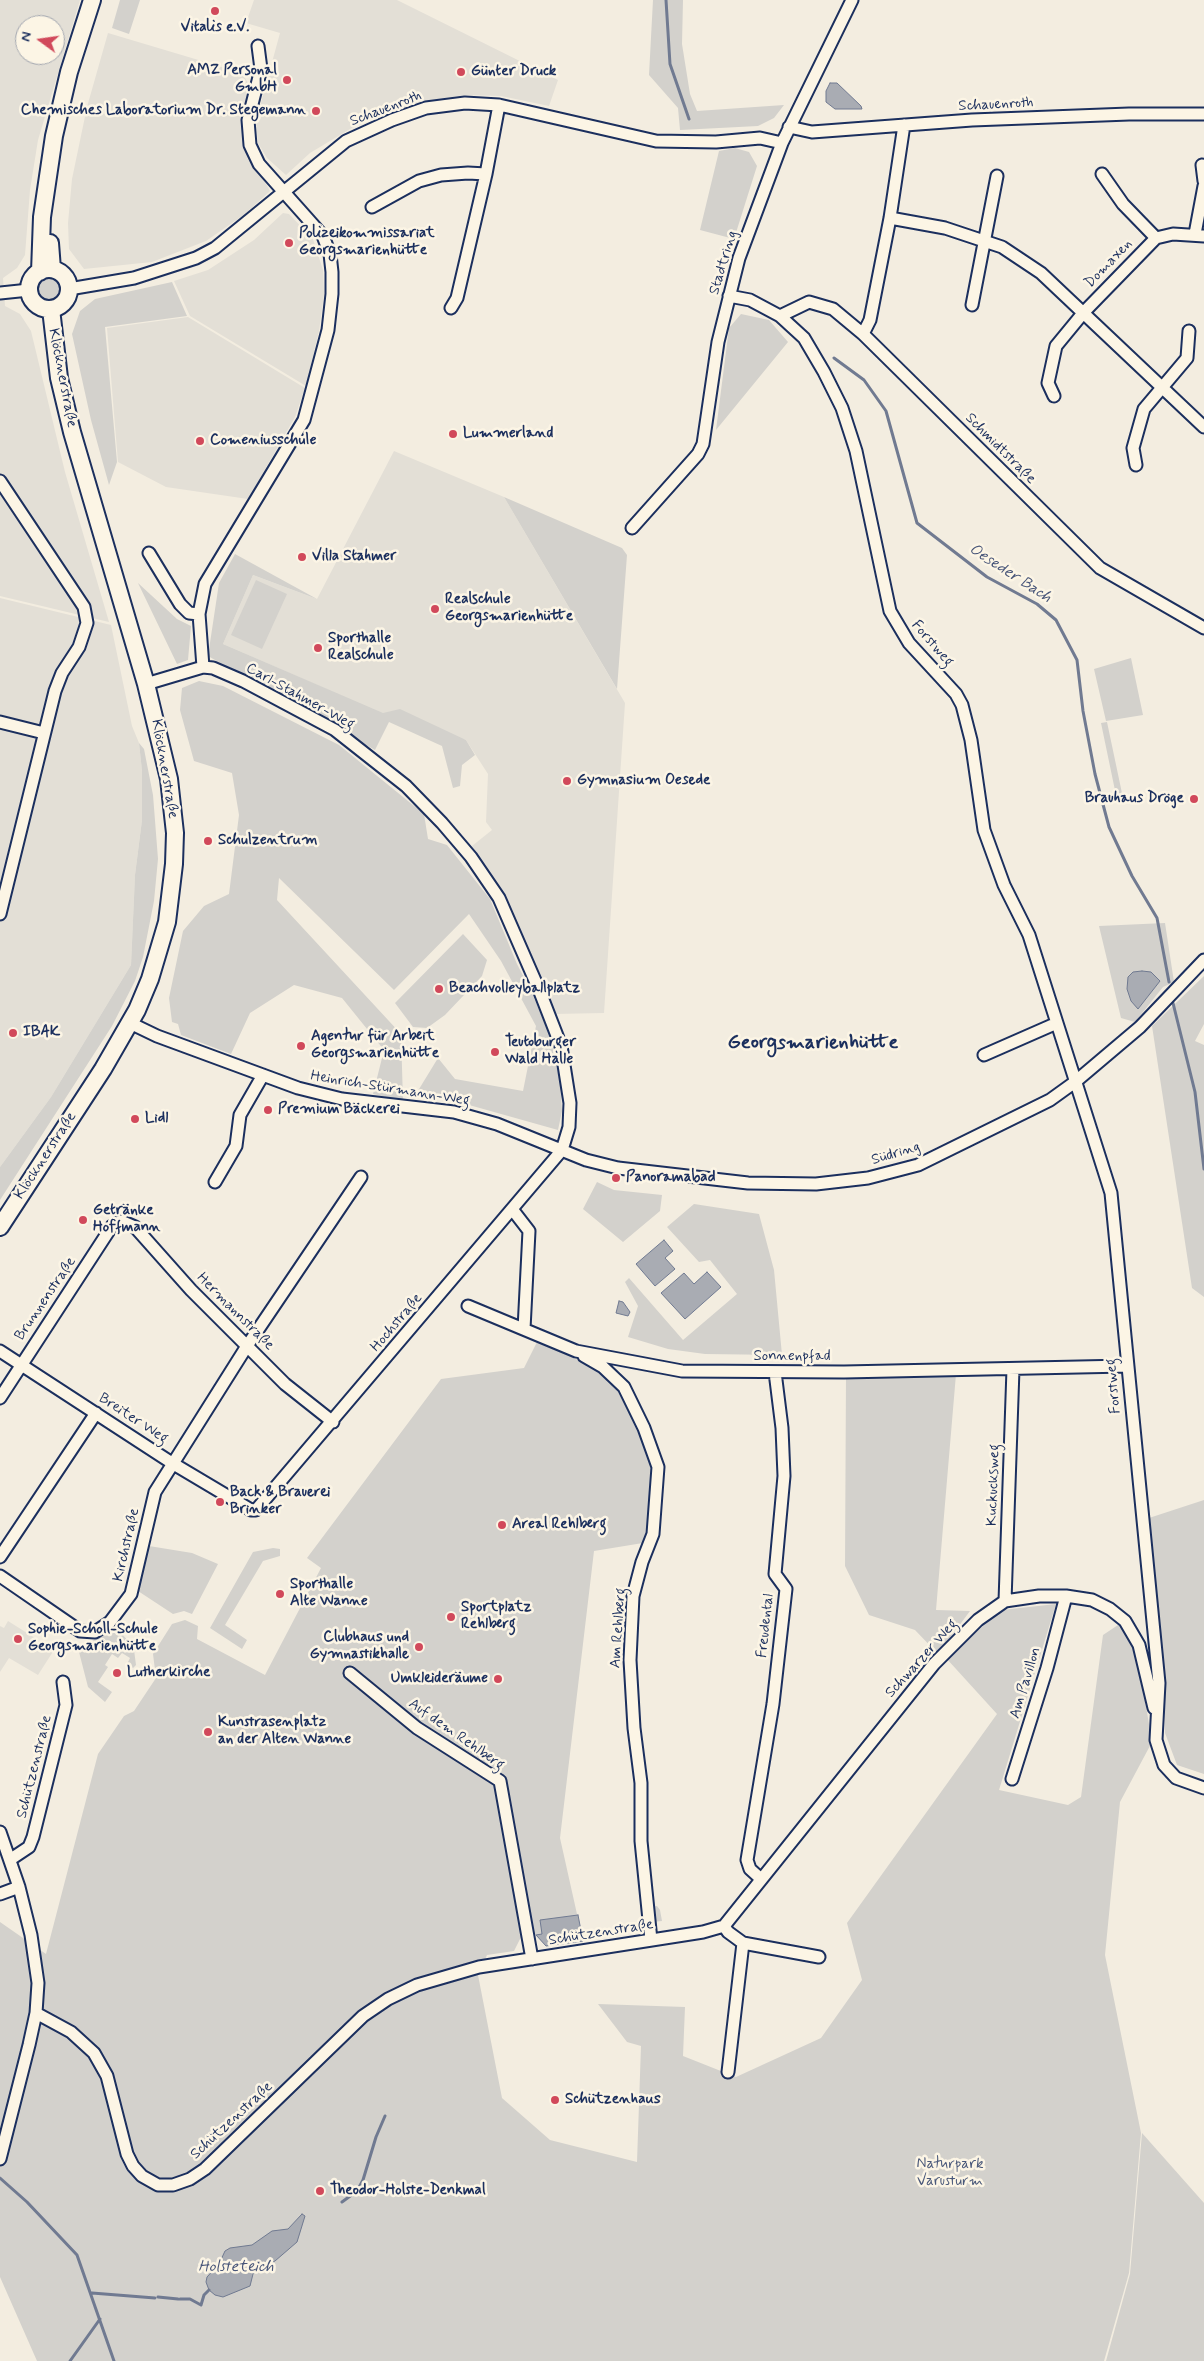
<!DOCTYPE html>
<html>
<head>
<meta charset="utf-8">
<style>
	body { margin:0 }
	#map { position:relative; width:1204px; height:2361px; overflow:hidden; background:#f3ede0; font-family:Mynerve,sans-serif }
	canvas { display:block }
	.north { position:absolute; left:15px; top:15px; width:50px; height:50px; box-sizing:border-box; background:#fcf5e5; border:1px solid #a2a6af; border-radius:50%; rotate:284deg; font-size:14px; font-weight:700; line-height:20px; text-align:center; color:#1b2f5e }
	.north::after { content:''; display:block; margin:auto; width:18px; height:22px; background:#d1495b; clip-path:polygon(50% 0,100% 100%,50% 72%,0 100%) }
</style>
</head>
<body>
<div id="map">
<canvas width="1204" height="2361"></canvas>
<div class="north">N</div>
</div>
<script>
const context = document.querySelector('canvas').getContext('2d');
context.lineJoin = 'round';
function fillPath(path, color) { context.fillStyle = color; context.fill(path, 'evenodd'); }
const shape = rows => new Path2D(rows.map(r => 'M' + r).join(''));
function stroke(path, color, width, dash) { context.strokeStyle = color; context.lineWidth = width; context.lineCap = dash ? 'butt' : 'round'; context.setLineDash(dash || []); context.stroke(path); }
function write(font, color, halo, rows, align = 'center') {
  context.font = font + ' Mynerve,sans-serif'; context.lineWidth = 5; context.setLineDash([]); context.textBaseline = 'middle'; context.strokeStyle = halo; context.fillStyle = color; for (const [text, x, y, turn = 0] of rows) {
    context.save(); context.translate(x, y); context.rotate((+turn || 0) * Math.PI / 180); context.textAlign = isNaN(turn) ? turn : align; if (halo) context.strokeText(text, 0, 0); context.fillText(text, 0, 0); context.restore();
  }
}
const built = shape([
	[0,0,80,0,38,140,30,190,25,255,17,268,3,278,5,306,20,314,31,331,65,472,109,622,0,596],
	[25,25,55,25,55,55,25,55],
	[254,0,397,0,558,80,549,106,501,96,465,95,425,101,388,112,350,129,310,153,286,175,267,158,258,143,256,121,280,33,246,23],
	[108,33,242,73,251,88,242,123,245,146,270,191,245,214,206,241,152,262,84,269,69,249,68,223,72,179,87,107],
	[283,213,289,214,313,239,323,270,324,294,319,331,306,386,190,316,174,281,208,270,254,240],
	[188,317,305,388,295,417,248,499,166,487,118,462,107,328],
	[394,451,504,497,625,703,604,1013,554,1014,501,889,472,846,492,830,486,822,488,774,466,740,383,714,223,644,253,575,317,599],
	[0,598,111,625,132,726,139,743,142,771,142,820,135,875,131,965,51,1097,0,1167],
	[8,1621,54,1650,38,1675,9,1658,0,1672,0,1626,4,1628]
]);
const green = shape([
	[120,0,140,0,129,34,112,28],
	[653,0,683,0,682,44,690,94,697,111,784,105,774,118,758,126,680,130,678,108,649,75],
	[735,148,749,152,757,166,734,239,700,230,719,151],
	'36 289a13 13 0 1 1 26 0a13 13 0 1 1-26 0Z',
	[172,282,187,316,105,327,117,462,109,485,91,420,72,334,80,311,95,299],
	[741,314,769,320,788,342,716,430,729,328],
	[504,497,622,548,627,555,617,689],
	[235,554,317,599,253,575,223,644,383,713,400,709,466,740,475,755,462,765,460,786,453,788,442,746,389,722,375,750,208,656,219,583],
	[256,580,287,594,262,649,231,635],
	[138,583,177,619,191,626,188,660,177,664],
	[1131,658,1143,715,1106,721,1094,669],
	[199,681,223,686,339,745,424,814,428,839,447,845,490,899,517,964,532,993,550,1036,560,1082,562,1111,558,1130,462,1103,416,1094,438,1058,455,1079,523,1091,536,1026,501,961,469,914,394,990,279,878,277,900,401,1034,403,1101,373,1094,384,1050,342,998,294,985,250,1013,231,1054,181,1035,178,1024,172,1022,169,998,183,931,204,906,229,894,239,815,232,773,194,761,180,710,182,688],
	[1107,722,1123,798,1117,800,1101,723],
	[139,743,144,749,153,795,158,859,154,901,143,957,135,981,112,1026,0,1200,0,1167,51,1097,131,965,135,875,142,820,142,771],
	[1165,923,1174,982,1163,987,1135,1022,1121,1018,1099,926],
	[463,934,487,960,482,976,445,1015,427,1028,413,1027,395,1003],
	[1204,976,1204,1024,1195,1041,1204,1045,1204,1297,1192,1288,1152,1026],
	[597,1182,614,1190,662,1195,660,1211,623,1242,583,1209],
	[694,1204,759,1214,774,1270,782,1355,705,1354,668,1349,628,1337,638,1306,625,1282,629,1278,683,1340,737,1294,710,1260,699,1262,667,1227],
	[538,1340,576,1351,624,1387,658,1467,649,1542,594,1551,560,1838,583,1941,546,1946,536,1935,521,1937,514,1951,487,1955,478,1975,502,2098,550,2140,637,2162,641,2046,627,2042,598,2004,685,2007,683,2056,736,2077,821,2038,862,1980,847,1923,997,1714,946,1658,1002,1610,1056,1604,999,1790,1068,1805,1081,1797,1103,1635,1121,1623,1136,1647,1152,1742,1120,1802,1105,1955,1141,2133,1129,2273,1104,2361,37,2361,0,2277,0,1922,46,1954,98,1754,124,1716,134,1711,156,1678,153,1654,172,1624,185,1620,198,1626,197,1639,265,1675,321,1568,307,1558,441,1379,524,1368],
	[956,1374,936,1610,970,1611,938,1654,915,1630,869,1615,845,1566,846,1376],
	[1204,1500,1204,1774,1177,1765,1165,1733,1164,1684,1149,1518],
	[149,1546,192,1553,218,1564,192,1614,184,1611,173,1614,138,1591],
	[273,1548,280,1549,280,1556,263,1561,225,1625,247,1640,242,1649,210,1628,253,1552],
	[115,1632,123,1635,129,1642,134,1650,136,1665,133,1668,127,1664,130,1658,122,1653,118,1658,112,1654,105,1665,108,1667,98,1682,112,1692,105,1702,88,1687,79,1652,83,1646,105,1634],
	[657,1906,660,1910,662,1921,652,1922,650,1907],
	[1142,2133,1204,2203,1204,2361,1106,2361,1130,2274]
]);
const water = shape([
	[830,83,837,83,861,106,862,109,835,109,826,102,826,91,830,83],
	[1142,971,1151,972,1160,981,1138,1009,1131,1001,1127,989,1128,977,1133,972,1142,971],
	[664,1240,673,1251,665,1258,675,1269,655,1286,636,1264,664,1240],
	[707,1272,721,1287,685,1319,661,1293,684,1273,694,1284,707,1272],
	[619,1301,623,1302,630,1312,628,1316,616,1313,619,1301],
	[578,1915,583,1941,546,1946,536,1935,542,1934,540,1920,578,1915],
	[302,2214,305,2216,297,2242,275,2261,254,2270,250,2286,223,2297,215,2295,209,2290,206,2282,207,2277,219,2264,225,2251,230,2248,252,2245,272,2231,288,2229,302,2214]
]);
const stream = shape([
	[666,0,670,64,689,119],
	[834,358,864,380,886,411,917,523,987,577,1037,604,1056,620,1077,660,1083,711,1095,774,1109,827,1132,876,1157,918,1169,982],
	[1173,1003,1195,1092,1204,1169],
	[0,2178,27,2202,77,2255,114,2361],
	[342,2202,357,2191,363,2180,376,2137,385,2116],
	[92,2293,155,2298],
	[158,2297,178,2299],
	[180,2299,190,2299,201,2305,204,2295,209,2290],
	[70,2361,100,2319]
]);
const minor = shape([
	[789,127,812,132,972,120,1129,114,1204,114],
	[1202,165,1204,181],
	[1102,174,1123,204,1156,238],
	[372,207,419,181,441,175,468,173,486,174],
	[890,218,945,228,1002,247,1041,273,1204,427],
	[1195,234,1204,186],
	[69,289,134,278,196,258,215,248,346,141,392,120,426,108,465,103,499,105,656,141,716,142,760,138,782,143],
	[0,293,29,290],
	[729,296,750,300,780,316,804,338,824,372,842,408,856,451,890,611,909,643,956,694,962,705,971,740,984,830,1004,885,1029,935,1111,1193,1159,1683,1156,1740,1164,1765,1176,1778,1204,1788],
	[972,305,997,176],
	[451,308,457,298,486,174,499,105],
	[780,316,809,302,833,309,863,334,1100,568,1204,628],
	[863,334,870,320,890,218,904,125],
	[1054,396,1048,383,1056,346,1084,312,1156,238,1173,234,1204,236],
	[1136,465,1133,448,1144,409,1187,358,1189,331],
	[0,481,84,607,87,623,79,647,62,673,55,691,0,914],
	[632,528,698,454,703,444,718,342,739,258,782,143,852,0],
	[149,553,180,604,189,613,199,614],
	[203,667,199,614,205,584,304,420,328,330,332,294,332,272,330,254,323,236,259,164,250,145,248,120,261,69,258,46],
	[0,722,44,733],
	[130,1023,157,1036,298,1088,342,1099,454,1112,497,1124,586,1160,618,1168,748,1183,816,1184,868,1178,918,1165,1050,1100,1075,1082,1140,1027,1204,960],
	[984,1055,1057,1023],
	[215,1182,236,1146,240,1115,263,1075],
	[512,1209,529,1231,524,1329],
	[468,1306,576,1351,682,1371,844,1372,1126,1366],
	[0,1351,172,1463,251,1510,256,1510,562,1150,569,1127,570,1103,561,1046,540,992,499,898,471,857,442,823,406,786,335,730,243,681,213,668,203,667,146,684],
	[584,1356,603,1367,624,1387,644,1428,658,1467,653,1534,642,1562,633,1596,630,1660,634,1728,641,1783,641,1841,651,1940],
	[0,1398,112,1226,121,1221,135,1227,191,1290,285,1384,333,1422],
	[0,1557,96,1413],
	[0,1576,80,1631,95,1632,110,1622,131,1594,155,1492,247,1346,361,1177],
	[1005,1601,1013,1369],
	[350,1673,417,1728,500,1781,532,1959],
	[1012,1779,1047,1668,1066,1596],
	[0,1832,19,1887,31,1935,38,1983,36,2013,29,2045,0,2159],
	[11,1859,29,1847,33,1837,66,1705,63,1682],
	[761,1879,750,1869,747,1860,773,1704,786,1589,775,1574,784,1476,782,1428,775,1372],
	[0,1894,19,1887],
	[724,1926,728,1932,743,1943,819,1957],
	[36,2013,71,2032,94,2053,107,2076,127,2154,133,2166,142,2176,158,2185,173,2185,190,2179,205,2169,363,2016,388,1999,417,1985,479,1967,703,1932,724,1926,934,1664,978,1620,1005,1601,1039,1596,1066,1596,1092,1600,1110,1609,1125,1621,1139,1645,1154,1708],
	[728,2072,743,1943]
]);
const secondary = shape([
	[50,243,52,269],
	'29 289a20 20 0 1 1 40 0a20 20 0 1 1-40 0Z',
	[40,272,42,217,54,136,69,72,92,0],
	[0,1227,103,1069,137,1010,150,979,167,922,174,864,175,833,169,779,146,684,72,432,59,378,51,309]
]);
const markers = [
	[215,11,5,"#d1495b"],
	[461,72,5,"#d1495b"],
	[287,80,5,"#d1495b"],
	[316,111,5,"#d1495b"],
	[289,243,5,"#d1495b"],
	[453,434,5,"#d1495b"],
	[200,441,5,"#d1495b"],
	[302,557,5,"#d1495b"],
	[435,609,5,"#d1495b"],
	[318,648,5,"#d1495b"],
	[567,781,5,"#d1495b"],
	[1194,799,5,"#d1495b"],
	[208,841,5,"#d1495b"],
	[439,989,5,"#d1495b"],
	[13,1033,5,"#d1495b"],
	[301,1046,5,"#d1495b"],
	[495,1052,5,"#d1495b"],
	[268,1110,5,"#d1495b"],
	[135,1119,5,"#d1495b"],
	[616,1178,5,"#d1495b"],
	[83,1220,5,"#d1495b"],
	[220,1502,5,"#d1495b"],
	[502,1525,5,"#d1495b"],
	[280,1594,5,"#d1495b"],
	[451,1617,5,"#d1495b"],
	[18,1639,5,"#d1495b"],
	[419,1647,5,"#d1495b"],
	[117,1673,5,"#d1495b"],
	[498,1679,5,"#d1495b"],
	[208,1732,5,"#d1495b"],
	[555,2100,5,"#d1495b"],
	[320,2191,5,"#d1495b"]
];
const poiNames = [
	["Vitalis e.V.",215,28,"center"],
	["AMZ Personal",277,71,"right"],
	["GmbH",277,88,"right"],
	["Günter Druck",471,72],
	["Chemisches Laboratorium Dr. Stegemann",306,111,"right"],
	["Polizeikommissariat",299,234],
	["Georgsmarienhütte",299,251],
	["Lummerland",463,434],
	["Comeniusschule",210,441],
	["Villa Stahmer",312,557],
	["Realschule",445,600],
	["Georgsmarienhütte",445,617],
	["Sporthalle",328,639],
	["Realschule",328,656],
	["Gymnasium Oesede",577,781],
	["Brauhaus Dröge",1184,799,"right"],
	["Schulzentrum",218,841],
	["Beachvolleyballplatz",449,989],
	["IBAK",23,1033],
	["Agentur für Arbeit",311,1037],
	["Georgsmarienhütte",311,1054],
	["Teutoburger",505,1043],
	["Wald Halle",505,1060],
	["Premium Bäckerei",278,1110],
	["Lidl",145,1119],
	["Panoramabad",626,1178],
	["Getränke",93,1211],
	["Hoffmann",93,1228],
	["Back & Brauerei",230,1493],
	["Brinker",230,1510],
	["Areal Rehlberg",512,1525],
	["Sporthalle",290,1585],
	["Alte Wanne",290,1602],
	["Sportplatz",461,1608],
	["Rehlberg",461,1625],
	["Sophie-Scholl-Schule",28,1630],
	["Georgsmarienhütte",28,1647],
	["Clubhaus und",409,1638,"right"],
	["Gymnastikhalle",409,1655,"right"],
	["Lutherkirche",127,1673],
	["Umkleideräume",488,1679,"right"],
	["Kunstrasenplatz",218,1723],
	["an der Alten Wanne",218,1740],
	["Schützenhaus",565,2100],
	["Theodor-Holste-Denkmal",330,2191]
];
const streetNames = [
	["Schauenroth",996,105,-3],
	["Schauenroth",386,109,-21],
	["Stadtring",724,263,-73],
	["Domaxen",1109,264,-46],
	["Klöcknerstraße",62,378,79],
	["Schmidtstraße",1000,449,45],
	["Forstweg",932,644,49],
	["Carl-Stahmer-Weg",300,697,29],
	["Klöcknerstraße",164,769,80],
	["Heinrich-Stürmann-Weg",390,1089,9],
	["Südring",896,1154,-17],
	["Klöcknerstraße",46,1156,-57],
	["Brunnenstraße",46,1299,-56],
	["Hermannstraße",235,1312,45],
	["Hochstraße",397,1323,-50],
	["Sonnenpfad",792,1357],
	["Forstweg",1114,1386,-95],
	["Breiter Weg",133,1419,33],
	["Kuckucksweg",994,1485,-88],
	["Kirchstraße",127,1545,-77],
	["Freudental",766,1626,-84],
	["Am Rehlberg",619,1628,-86],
	["Schwarzer Weg",922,1659,-48],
	["Am Pavillon",1026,1683,-73],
	["Auf dem Rehlberg",456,1735,35],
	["Schützenstraße",35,1767,-76],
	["Schützenstraße",601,1933,-9],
	["Schützenstraße",232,2121,-43]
];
const parkNames = [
	["Naturpark",950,2165],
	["Varusturm",950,2182]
];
const waterNames = [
	["Oeseder Bach",1010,574,33],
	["Holsteteich",236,2268]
];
const districtNames = [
	["Georgsmarienhütte",813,1044]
];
fillPath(built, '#e3dfd6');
fillPath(green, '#d3d1cc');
fillPath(water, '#a9acb3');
stroke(water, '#707a91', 1);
stroke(stream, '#707a91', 3);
stroke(minor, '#1b2f5e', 15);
stroke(secondary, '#1b2f5e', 20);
stroke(minor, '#fcf5e5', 11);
stroke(secondary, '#fcf5e5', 16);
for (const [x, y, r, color] of markers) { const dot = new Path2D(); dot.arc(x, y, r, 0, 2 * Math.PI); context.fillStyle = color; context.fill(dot); stroke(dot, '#fcf5e5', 2); }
write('bold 15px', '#1b2f5e', '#fcf5e5', poiNames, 'left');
write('15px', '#1b2f5e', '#fcf5e5', streetNames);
write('15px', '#49587a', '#fcf5e5', parkNames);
write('italic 16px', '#465478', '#fcf5e5', waterNames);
write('bold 20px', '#1b2f5e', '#fcf5e5', districtNames);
</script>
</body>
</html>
